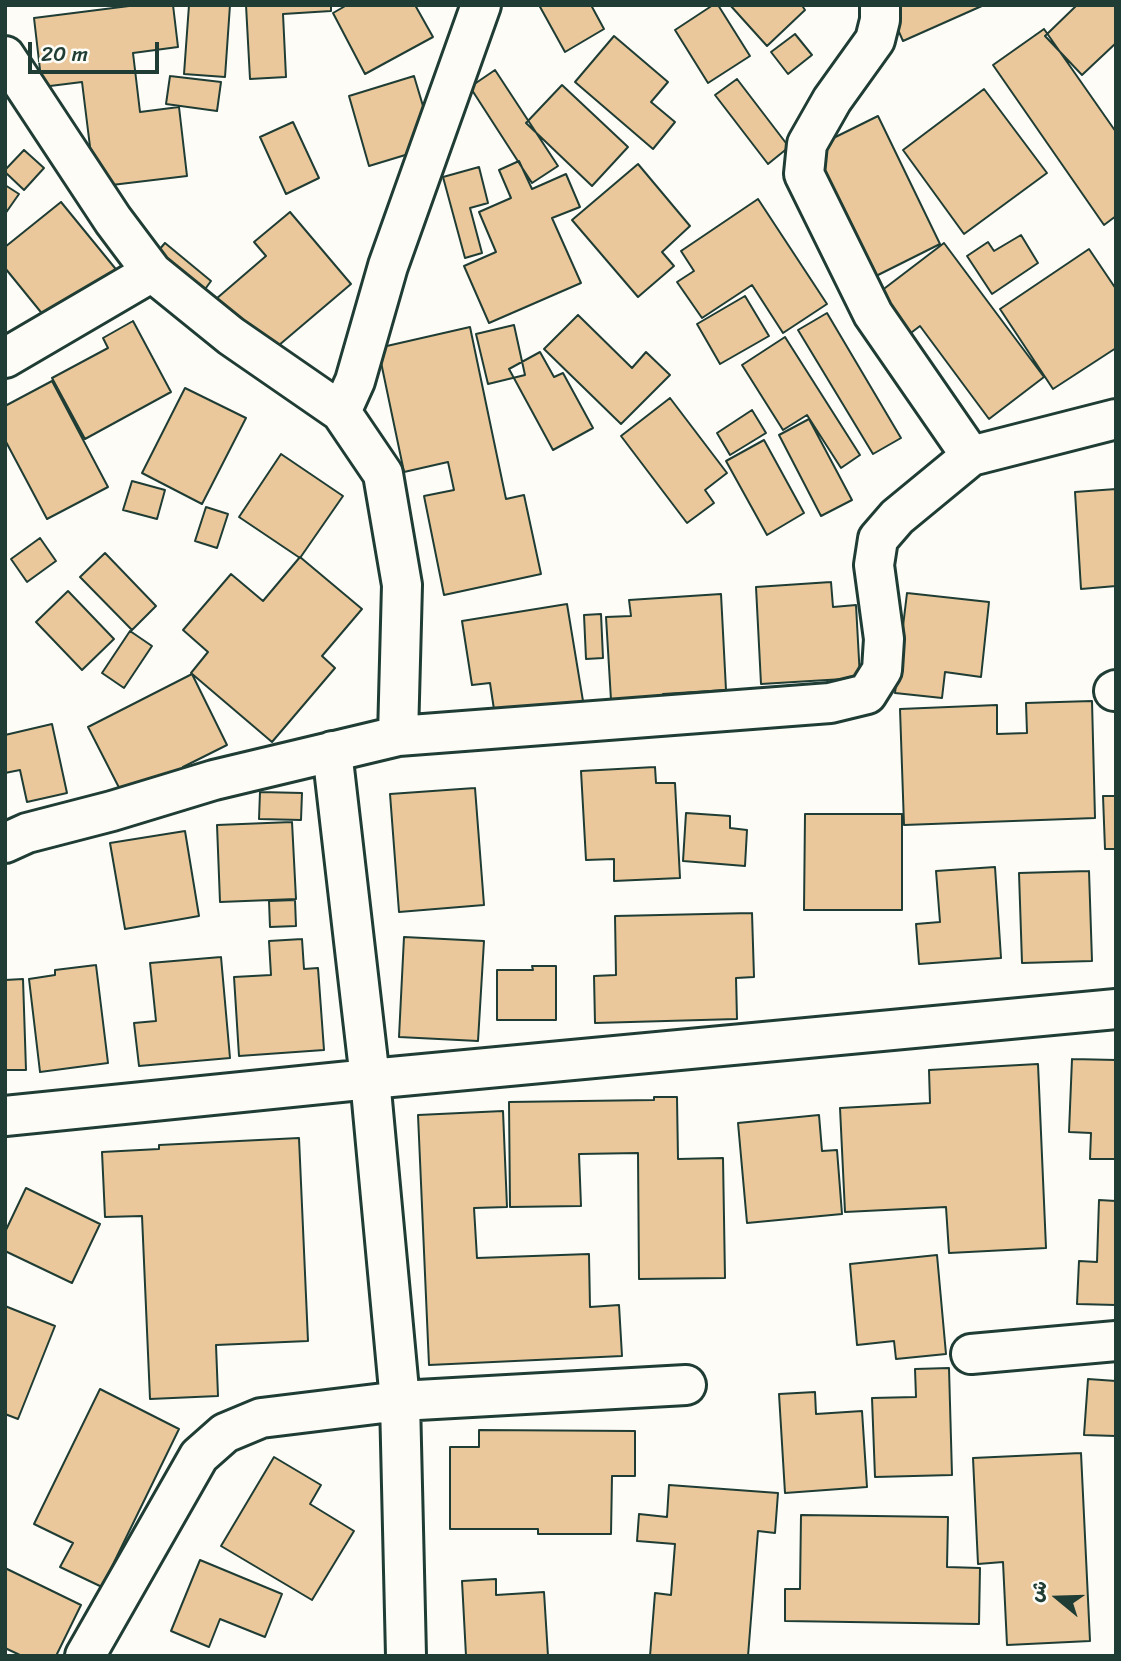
<!DOCTYPE html>
<html>
<head>
<meta charset="utf-8">
<style>
	body { margin:0 }
	#map { position:relative; width:1121px; height:1661px; overflow:hidden; background:#fdfcf7; font-family:Sriracha,"Playpen Sans Arabic",sans-serif }
	canvas { display:block }
	.frame { position:absolute; inset:0; border:7px solid #1f3d34; pointer-events:none }
	.north { position:absolute; left:1023px; top:1563px; width:70px; height:70px; -webkit-text-stroke:5px #fdfcf7; paint-order:stroke; rotate:289deg; font-size:19px; font-weight:700; line-height:28px; text-align:center; color:#1f3d34 }
	.north::after { content:''; display:block; margin:auto; width:24px; height:32px; background:#1f3d34; clip-path:polygon(50% 0,100% 100%,50% 72%,0 100%) }
	.scale { position:absolute; left:28px; top:42px; width:131px; height:32px; box-sizing:border-box; border:4px solid #1f3d34; border-top:0; padding-left:9px; font-size:21px; line-height:24px; white-space:nowrap; color:#1f3d34; -webkit-text-stroke:5px #fdfcf7; paint-order:stroke }
</style>
</head>
<body>
<div id="map">
<canvas width="1121" height="1661"></canvas>
<div class="frame"></div>
<div class="north">ش</div>
<div class="scale">20 m</div>
</div>
<script>
const context = document.querySelector('canvas').getContext('2d');
context.lineJoin = 'round';
function fillPath(path, color) { context.fillStyle = color; context.fill(path, 'evenodd'); }
const shape = rows => new Path2D(rows.map(r => 'M' + r).join(''));
function stroke(path, color, width, dash) { context.strokeStyle = color; context.lineWidth = width; context.lineCap = dash ? 'butt' : 'round'; context.setLineDash(dash || []); context.stroke(path); }
const building = shape([
	[137,5,173,5,178,47,133,53,140,112,179,107,187,176,95,187,82,82,42,87,34,18,137,5],
	[189,5,230,5,225,77,184,74,189,5],
	[246,5,331,5,331,11,283,14,286,77,250,79,246,5],
	[347,5,415,5,433,37,365,74,333,13,347,5],
	[539,5,591,5,604,29,565,52,539,5],
	[713,5,718,5,750,56,708,83,675,30,713,5],
	[730,5,805,5,803,7,805,10,767,46,730,5],
	[887,5,984,5,903,41,887,5],
	[1077,5,1116,5,1116,43,1082,75,1045,36,1077,5],
	[1044,29,1116,132,1116,216,1104,225,993,65,1044,29],
	[795,34,812,55,788,74,771,52,795,34],
	[614,36,668,82,651,102,675,122,653,149,575,82,614,36],
	[495,70,558,166,532,183,470,87,495,70],
	[170,76,221,82,217,111,166,104,170,76],
	[414,76,435,146,369,166,349,96,414,76],
	[737,79,789,147,768,164,715,95,737,79],
	[562,85,628,147,592,186,526,123,562,85],
	[984,89,1047,173,964,234,903,150,984,89],
	[878,116,940,244,876,276,836,194,822,201,799,155,878,116],
	[293,122,319,178,286,194,260,137,293,122],
	[24,150,44,168,24,190,5,172,5,170,24,150],
	[519,161,532,189,566,174,580,207,552,218,581,283,489,323,464,266,496,252,479,212,511,198,499,170,519,161],
	[638,164,690,226,662,252,674,266,638,297,572,220,638,164],
	[479,167,488,203,470,208,482,253,465,258,443,177,479,167],
	[5,185,19,194,5,214,5,185],
	[758,199,827,304,783,333,752,285,702,318,677,282,694,271,681,251,758,199],
	[61,202,119,273,53,327,5,268,5,247,61,202],
	[290,212,351,284,265,357,216,299,266,256,254,242,290,212],
	[1021,235,1038,263,992,294,967,256,988,242,994,251,1021,235],
	[165,243,211,281,198,299,151,259,165,243],
	[944,243,1044,377,989,419,920,326,899,342,868,301,944,243],
	[1089,249,1116,289,1116,348,1053,389,1000,309,1089,249],
	[745,296,769,336,720,364,697,324,745,296],
	[827,313,901,438,873,454,798,330,827,313],
	[578,315,632,368,646,352,670,375,621,424,544,349,578,315],
	[133,321,171,392,85,439,52,378,108,348,103,338,133,321],
	[514,325,525,375,488,384,476,334,514,325],
	[470,327,506,499,524,495,541,574,444,595,424,496,454,490,448,462,404,472,378,348,470,327],
	[785,337,860,455,841,468,807,415,783,430,742,365,785,337],
	[540,352,554,377,563,373,593,428,553,450,509,369,540,352],
	[52,381,108,487,47,519,5,440,5,406,52,381],
	[185,388,246,418,202,504,142,473,185,388],
	[670,398,727,473,705,490,714,503,687,523,621,436,670,398],
	[752,410,766,433,730,455,717,433,752,410],
	[809,419,852,500,821,516,779,435,809,419],
	[764,440,804,513,767,535,726,461,764,440],
	[281,454,343,496,300,558,239,517,281,454],
	[132,481,165,490,157,519,123,510,132,481],
	[1116,489,1116,586,1081,589,1075,492,1116,489],
	[206,507,228,514,217,548,195,541,206,507],
	[40,538,56,561,27,582,11,559,40,538],
	[105,553,156,606,132,630,80,577,105,553],
	[300,557,362,609,322,656,335,668,272,742,191,673,208,652,183,630,231,574,263,601,300,557],
	[831,582,833,607,856,605,860,678,761,684,756,587,831,582],
	[68,591,114,639,82,670,36,622,68,591],
	[907,593,989,602,981,677,945,672,942,698,895,693,907,593],
	[721,594,726,690,663,694,663,697,611,700,606,617,631,616,629,600,721,594],
	[567,604,583,701,495,716,490,683,472,685,462,621,567,604],
	[601,614,603,658,586,659,584,615,601,614],
	[130,631,152,646,124,688,102,673,130,631],
	[192,674,227,745,183,767,192,785,133,815,88,727,192,674],
	[1092,701,1095,818,904,825,900,709,997,705,997,734,1027,733,1026,703,1092,701],
	[52,724,67,793,27,802,20,770,5,773,5,735,52,724],
	[655,767,656,783,675,783,680,878,614,881,614,859,586,860,581,771,655,767],
	[475,788,484,905,399,912,390,794,475,788],
	[260,792,302,793,301,820,259,819,260,792],
	[1103,796,1116,796,1116,849,1105,849,1103,796],
	[686,813,730,816,730,828,747,830,745,866,683,861,686,813],
	[805,814,902,814,902,910,804,910,805,814],
	[292,822,296,899,220,902,217,825,292,822],
	[185,831,199,916,125,929,110,843,185,831],
	[995,867,1001,958,919,964,916,924,940,922,936,871,995,867],
	[1089,871,1092,961,1022,963,1019,873,1089,871],
	[295,900,296,926,270,927,269,901,295,900],
	[752,913,754,977,736,978,737,1019,595,1023,594,976,616,975,615,916,752,913],
	[404,937,484,941,478,1041,399,1037,404,937],
	[302,939,304,969,318,968,324,1050,239,1056,234,977,271,975,269,941,302,939],
	[221,957,230,1058,139,1066,134,1023,156,1021,150,963,221,957],
	[96,965,108,1063,40,1072,29,979,55,975,55,970,96,965],
	[532,966,556,966,556,1020,497,1020,497,970,533,970,532,966],
	[23,979,26,1070,5,1070,5,980,23,979],
	[1072,1059,1116,1060,1116,1159,1090,1159,1091,1133,1069,1132,1072,1059],
	[1038,1064,1046,1248,949,1253,946,1207,845,1212,840,1108,930,1103,929,1070,1038,1064],
	[654,1097,677,1097,678,1159,723,1158,725,1278,639,1279,638,1153,579,1154,581,1206,510,1207,509,1102,654,1100,654,1097],
	[503,1111,507,1207,474,1208,477,1258,589,1254,590,1307,619,1305,622,1356,429,1365,418,1115,503,1111],
	[819,1115,822,1151,837,1150,842,1214,747,1223,738,1123,819,1115],
	[299,1138,308,1341,216,1345,218,1396,150,1399,142,1216,105,1217,102,1152,159,1149,159,1145,299,1138],
	[26,1188,100,1224,72,1283,5,1251,5,1232,26,1188],
	[1099,1200,1116,1201,1116,1305,1077,1304,1079,1261,1097,1262,1099,1200],
	[937,1255,946,1354,896,1359,894,1341,857,1345,850,1264,937,1255],
	[5,1306,55,1326,18,1419,5,1414,5,1306],
	[949,1368,952,1475,875,1477,872,1398,916,1397,915,1369,949,1368],
	[1088,1379,1116,1381,1116,1436,1084,1435,1088,1379],
	[100,1389,179,1429,102,1587,60,1567,73,1543,34,1524,100,1389],
	[815,1392,816,1414,862,1411,867,1487,785,1493,779,1394,815,1392],
	[479,1430,635,1431,635,1476,612,1476,611,1534,538,1534,538,1529,450,1529,450,1447,479,1447,479,1430],
	[1081,1453,1090,1641,1007,1645,1003,1562,978,1564,973,1458,1081,1453],
	[274,1457,321,1485,310,1504,354,1531,312,1600,221,1546,274,1457],
	[669,1485,778,1493,775,1533,758,1531,748,1656,650,1656,655,1593,671,1595,675,1544,637,1541,639,1514,667,1517,669,1485],
	[801,1515,948,1517,947,1567,980,1568,979,1624,785,1621,785,1589,800,1589,801,1515],
	[200,1560,282,1594,265,1637,220,1619,209,1647,171,1631,200,1560],
	[5,1568,81,1605,56,1656,22,1656,5,1648,5,1568],
	[496,1579,496,1595,544,1592,548,1656,466,1656,462,1581,496,1579]
]);
const minor = shape([
	[880,5,880,20,875,40,832,100,807,144,804,174,873,314,971,456],
	[5,56,113,220,152,272,231,336,341,412,383,474,402,585,398,736],
	[5,358,152,272],
	[341,412,355,381,388,266,481,5],
	[1114,691,1116,690],
	[332,751,370,1079,400,1401,406,1656],
	[5,843,27,833,112,811,214,780,398,736,830,703,867,694,882,670,884,639,874,565,878,539,897,517,971,456,1116,419],
	[5,1116,370,1079,1116,1009],
	[971,1354,1116,1341],
	[85,1656,199,1456,225,1433,261,1418,400,1401,686,1385]
]);
fillPath(building, '#eac89b');
stroke(building, '#1f3d34', 2);
stroke(minor, '#1f3d34', 44);
stroke(minor, '#fdfcf7', 38);
</script>
</body>
</html>
